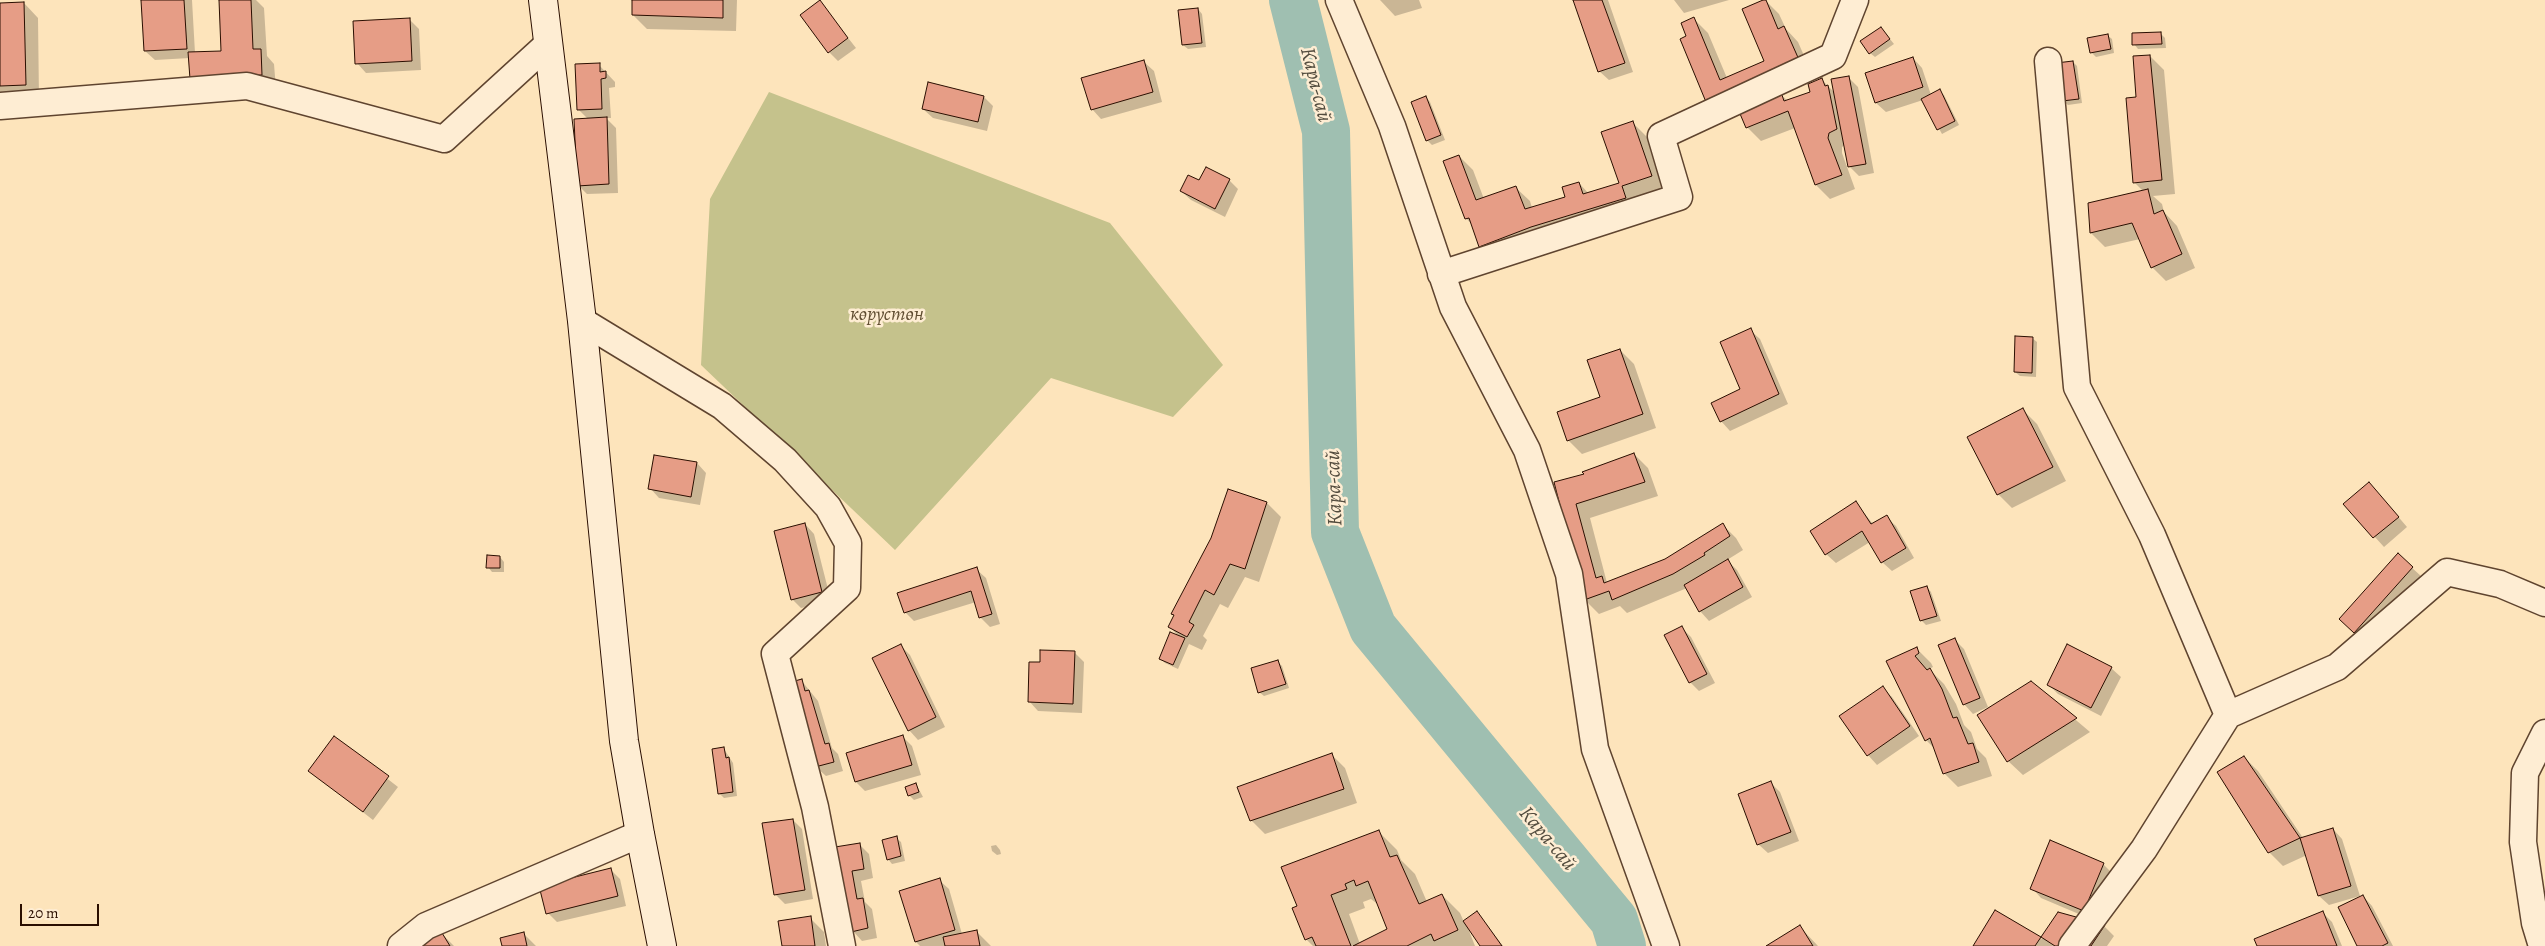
<!DOCTYPE html>
<html>
<head>
<meta charset="utf-8">
<style>
	body { margin:0 }
	#map { position:relative; width:2545px; height:946px; overflow:hidden; background:#fde4bb; font-family:Alegreya,serif }
	canvas { display:block }
	.scale { position:absolute; left:20px; top:904px; width:79px; height:22px; box-sizing:border-box; border:2px solid #2a0e00; border-top:0; padding-left:6px; font-size:15px; line-height:18px; white-space:nowrap; color:#2a0e00; -webkit-text-stroke:4px #feedd3; paint-order:stroke }
</style>
</head>
<body>
<div id="map">
<canvas width="2545" height="946"></canvas>
<div class="scale">20 m</div>
</div>
<script>
const context = document.querySelector('canvas').getContext('2d');
context.lineJoin = 'round';
function fillPath(path, color) { context.fillStyle = color; context.fill(path, 'evenodd'); }
const shape = rows => new Path2D(rows.map(r => 'M' + r).join(''));
function stroke(path, color, width, dash) { context.strokeStyle = color; context.lineWidth = width; context.lineCap = dash ? 'butt' : 'round'; context.setLineDash(dash || []); context.stroke(path); }
function write(font, color, halo, rows, align = 'center') {
  context.font = font + ' Alegreya,serif'; context.lineWidth = 5; context.setLineDash([]); context.textBaseline = 'middle'; context.strokeStyle = halo; context.fillStyle = color; for (const [text, x, y, turn = 0] of rows) {
    context.save(); context.translate(x, y); context.rotate((+turn || 0) * Math.PI / 180); context.textAlign = isNaN(turn) ? turn : align; if (halo) context.strokeText(text, 0, 0); context.fillText(text, 0, 0); context.restore();
  }
}
const green = shape([
	[769,92,1110,223,1223,365,1173,417,1051,378,895,550,701,365,710,199]
]);
const shadow = shape([
	[142,0,192,0,195,53,222,52,220,0,256,0,264,8,267,56,274,64,276,89,190,58,155,60,145,51],
	[634,0,737,0,736,31,647,29,633,15],
	[1380,0,1419,0,1422,8,1395,16],
	[1574,0,1608,0,1633,72,1609,80,1599,71],
	[1674,0,1729,0,1684,13],
	[1765,0,1779,14,1786,29,1798,42,1813,76,1721,115,1688,36,1694,19,1708,33,1727,78,1766,62],
	[820,2,856,48,838,61,829,52],
	[24,3,38,18,39,99,0,100,0,4],
	[1198,9,1202,14,1206,47,1188,49,1183,45],
	[409,19,419,29,421,70,366,73,357,63],
	[1881,28,1894,44,1875,57,1870,53],
	[2161,34,2165,38,2166,48,2138,49,2134,44],
	[2107,35,2112,39,2114,53,2096,57,2091,52],
	[2150,56,2164,70,2175,194,2153,196,2162,204,2164,212,2177,226,2195,268,2166,281,2152,267,2140,239,2105,247,2091,233,2143,191,2134,182],
	[1913,58,1922,68,1931,95,1939,91,1944,95,1959,125,1942,134,1923,100,1886,112,1876,103,1866,73],
	[1144,62,1154,71,1162,102,1101,119,1092,109],
	[2073,62,2077,66,2082,103,2068,105,2063,101],
	[599,65,615,82,615,87,609,88,611,118,606,118,616,128,618,193,587,194,578,185,588,119,578,109],
	[1848,77,1858,87,1874,173,1859,176,1850,167,1845,145,1842,147,1842,153,1855,189,1830,199,1816,185,1795,128,1761,141,1747,127,1780,94,1788,101,1812,92,1822,80,1836,94],
	[984,97,993,106,987,131,933,118,923,109],
	[1426,97,1430,102,1445,140,1432,145,1427,140],
	[1633,123,1647,137,1666,190,1495,260,1481,246,1473,226,1466,218,1459,156,1473,170,1484,199,1515,187,1530,201,1532,208,1566,197,1579,183,1589,194,1621,184],
	[1229,180,1238,189,1225,217,1191,200,1181,191,1200,182],
	[1750,330,1760,339,1788,404,1730,431,1721,421,1742,389],
	[2032,338,2037,342,2036,377,2020,376,2015,372],
	[1620,350,1634,364,1656,428,1582,454,1568,440,1602,397],
	[2023,410,2037,424,2066,481,2012,508,1998,494,1969,437],
	[1634,454,1648,468,1658,496,1590,518,1607,583,1665,560,1722,524,1736,538,1743,550,1727,560,1737,570,1752,597,1709,621,1700,611,1687,588,1627,613,1620,606,1599,614,1585,600,1556,483,1585,475],
	[656,456,697,463,706,473,700,505,659,498,650,488],
	[2378,493,2407,527,2384,547,2345,504],
	[1267,503,1281,517,1259,582,1245,577,1228,608,1220,604,1203,636,1207,640,1202,650,1189,644,1178,669,1165,663,1160,658,1180,638,1170,627],
	[1856,503,1873,524,1886,517,1896,526,1914,558,1892,571,1882,562,1870,542,1836,563,1826,554],
	[805,524,814,534,831,601,801,608,792,599],
	[2398,555,2422,577,2364,641,2350,628],
	[500,557,504,562,504,572,492,572,488,567],
	[976,569,986,578,1000,624,990,627,980,617,976,602,914,621,905,612],
	[1927,587,1931,592,1941,621,1926,625,1922,621,1912,592],
	[1681,627,1691,637,1715,683,1699,691,1690,682],
	[1954,639,1964,649,1988,707,1973,714,1964,704],
	[901,646,910,655,945,727,918,740,909,730],
	[1917,649,1931,663,1933,667,1929,669,1944,684,1956,704,1964,725,1971,732,1977,749,1986,758,1992,776,1958,787,1944,773,1936,750,1926,740,1888,661],
	[1075,653,1084,662,1082,713,1038,711,1029,701,1041,664],
	[1278,662,1282,666,1289,688,1264,696,1259,692],
	[2111,668,2121,677,2101,716,2058,694,2048,684],
	[801,680,818,701,832,748,838,754,843,771,826,776,816,767],
	[2031,682,2090,732,2023,775,2008,761],
	[1882,688,1892,697,1919,736,1877,765,1868,755],
	[903,737,912,746,921,775,865,791,856,782],
	[335,738,398,787,373,820,310,771],
	[724,749,733,763,737,796,724,798,719,793],
	[1331,754,1345,768,1357,803,1265,834,1251,820],
	[2244,757,2258,771,2303,838,2333,829,2342,839,2360,896,2329,905,2319,896,2307,855,2283,866,2269,852],
	[1771,783,1780,792,1799,841,1768,853,1758,844],
	[916,784,923,797,914,800,909,795],
	[793,820,802,829,813,899,785,904,775,894],
	[1378,831,1397,850,1401,860,1415,874,1427,902,1442,895,1460,913,1464,922,1477,912,1503,946,1481,946,1466,923,1475,946,1313,946,1306,939,1298,906],
	[1371,899,1376,903,1378,902,1389,929,1360,944,1349,914,1365,908,1363,902],
	[896,838,901,842,905,861,892,864,888,859],
	[859,844,869,854,873,878,861,881,865,902,872,909,877,938,862,941,853,931,837,848],
	[996,845,1000,850,1001,854,997,855,992,851,991,846],
	[2103,864,2112,873,2093,920,2041,898,2032,888],
	[610,869,620,879,626,906,557,922,548,913],
	[939,880,949,889,962,934,977,932,991,946,920,946,916,942],
	[2363,896,2372,906,2393,946,2358,946],
	[1996,912,2042,939,2058,914,2104,926,2114,936,2107,946,1974,946],
	[2323,913,2332,922,2342,946,2259,946],
	[810,918,824,932,826,946,783,946],
	[1800,927,1818,946,1769,946],
	[438,930,454,946,418,946],
	[523,933,536,946,503,946]
]);
const river = shape([
	[1293,0,1326,131,1335,532,1373,628,1614,920,1622,946]
]);
const building = shape([
	[141,0,184,0,187,49,144,51,141,0],
	[219,0,251,0,253,49,261,49,262,75,190,79,188,52,221,51,219,0],
	[632,0,723,0,723,18,632,15,632,0],
	[820,0,848,38,828,53,800,15,820,0],
	[1573,0,1602,0,1625,63,1598,72,1573,0],
	[1763,0,1766,0,1778,29,1784,26,1800,62,1706,102,1680,39,1686,36,1681,23,1694,17,1720,80,1764,61,1742,9,1763,0],
	[24,2,26,85,0,86,0,3,24,2],
	[1198,8,1202,43,1182,45,1178,10,1198,8],
	[410,18,412,61,355,64,353,21,410,18],
	[1881,27,1890,39,1869,54,1860,41,1881,27],
	[2161,32,2162,44,2132,45,2132,33,2161,32],
	[2108,34,2111,49,2090,53,2087,38,2108,34],
	[2150,55,2162,180,2133,183,2126,98,2136,97,2133,56,2150,55],
	[1913,57,1923,87,1875,103,1865,73,1913,57],
	[1144,60,1153,92,1091,110,1081,78,1144,60],
	[2073,61,2079,99,2062,101,2056,63,2073,61],
	[600,63,600,72,606,71,606,78,601,79,602,109,577,110,575,64,600,63],
	[1849,76,1866,164,1848,167,1831,79,1849,76],
	[1822,78,1825,86,1828,85,1837,129,1829,133,1828,138,1842,175,1815,185,1788,111,1746,128,1738,109,1781,92,1784,101,1810,92,1808,84,1822,78],
	[928,82,984,96,978,122,922,109,928,82],
	[1940,89,1955,121,1937,130,1921,99,1940,89],
	[1426,96,1441,135,1426,141,1411,102,1426,96],
	[607,117,609,184,577,186,574,119,607,117],
	[1633,121,1652,176,1622,186,1626,198,1531,227,1479,247,1469,218,1465,219,1443,161,1459,155,1476,200,1516,186,1525,209,1565,197,1562,187,1579,182,1583,194,1619,183,1601,132,1633,121],
	[1206,167,1230,179,1215,209,1180,191,1188,175,1199,180,1206,167],
	[2148,189,2154,214,2163,210,2182,254,2151,268,2132,223,2090,233,2088,203,2148,189],
	[1751,328,1779,394,1720,422,1711,403,1740,389,1720,342,1751,328],
	[2015,336,2033,337,2032,373,2014,372,2015,336],
	[1620,349,1643,414,1567,441,1557,412,1600,397,1587,360,1620,349],
	[2023,408,2053,467,1997,495,1967,437,2023,408],
	[1634,453,1645,482,1576,504,1596,578,1602,576,1604,583,1665,559,1723,523,1730,536,1704,553,1705,555,1673,574,1612,600,1609,591,1584,600,1554,482,1584,474,1582,472,1634,453],
	[654,455,697,462,691,497,648,489,654,455],
	[2369,482,2399,517,2373,538,2343,504,2369,482],
	[1228,489,1267,502,1245,569,1230,564,1214,595,1205,590,1189,622,1194,625,1187,637,1168,627,1174,615,1171,614,1211,538,1228,489],
	[1856,501,1871,524,1887,515,1906,548,1881,563,1862,531,1825,555,1810,531,1856,501],
	[805,523,822,592,791,600,774,531,805,523],
	[2398,553,2413,567,2354,633,2339,619,2398,553],
	[487,555,500,556,500,568,486,568,487,555],
	[1728,559,1743,587,1699,612,1684,585,1728,559],
	[977,567,992,614,979,618,971,591,904,613,897,593,977,567],
	[1927,586,1937,616,1920,621,1910,591,1927,586],
	[1682,626,1707,674,1689,683,1664,635,1682,626],
	[1170,632,1185,638,1173,665,1159,659,1170,632],
	[1955,638,1980,698,1963,705,1938,645,1955,638],
	[901,644,936,717,908,731,872,658,901,644],
	[2067,644,2112,667,2091,708,2047,685,2067,644],
	[1917,647,1919,653,1915,656,1927,670,1930,668,1942,689,1953,718,1957,717,1968,744,1973,743,1979,762,1943,774,1930,738,1925,741,1886,661,1917,647],
	[1040,650,1075,651,1073,704,1028,702,1029,662,1040,662,1040,650],
	[1278,660,1286,684,1258,693,1251,668,1278,660],
	[802,679,805,691,809,690,825,744,829,743,834,762,815,767,791,682,802,679],
	[2031,681,2077,718,2007,762,1977,715,2031,681],
	[1883,686,1910,726,1867,756,1839,716,1883,686],
	[903,735,912,765,855,782,846,753,903,735],
	[334,736,389,776,363,812,308,771,334,736],
	[724,747,726,758,729,757,733,792,718,794,712,749,724,747],
	[1332,753,1344,789,1250,821,1237,787,1332,753],
	[2244,756,2300,838,2268,853,2217,772,2244,756],
	[1771,781,1791,832,1757,845,1738,794,1771,781],
	[916,783,919,792,908,796,905,787,916,783],
	[793,819,805,890,774,895,762,823,793,819],
	[2333,828,2351,886,2318,896,2300,838,2333,828],
	[1379,830,1390,857,1397,855,1419,904,1442,894,1458,930,1434,941,1431,934,1407,946,1353,946,1387,929,1368,881,1356,886,1354,880,1345,884,1347,889,1331,895,1351,946,1316,946,1312,937,1305,940,1292,908,1297,906,1281,867,1379,830],
	[897,836,901,856,887,860,882,840,897,836],
	[2050,840,2104,863,2084,911,2030,889,2050,840],
	[860,843,864,869,852,871,857,899,863,898,868,928,851,932,835,847,860,843],
	[611,868,618,896,546,914,539,886,611,868],
	[940,878,955,930,915,942,899,891,940,878],
	[2363,895,2388,943,2382,946,2357,946,2338,907,2363,895],
	[1995,910,2041,937,2035,946,1973,946,1995,910],
	[1477,911,1502,946,1480,946,1463,921,1477,911],
	[2323,911,2337,946,2257,946,2254,939,2323,911],
	[2058,912,2105,925,2091,946,2055,946,2041,937,2058,912],
	[811,916,815,946,782,946,778,921,811,916],
	[1800,925,1813,946,1766,946,1800,925],
	[439,928,450,946,416,946,439,928],
	[977,930,980,946,945,946,943,937,977,930],
	[524,932,527,946,502,946,500,938,524,932]
]);
const minor = shape([
	[1339,0,1392,126,1453,307,1527,450,1569,574,1595,749,1666,946],
	[2048,61,2077,387,2152,535,2228,715],
	[0,106,247,86,444,139,548,44],
	[1441,274,1679,197,1661,136,1833,56,1855,0],
	[582,321,722,406,785,460,828,507,848,543,847,588,775,654,815,807,842,946],
	[401,946,426,926,640,834],
	[2072,946,2144,849,2228,715,2337,667,2447,572,2500,584,2545,603],
	[2542,946,2535,923,2523,842,2525,773,2545,733]
]);
const secondary = shape([
	[543,0,582,321,624,741,640,834,662,946]
]);
const parkNames = [
	["көрүстөн",887,315]
];
const waterNames = [
	["Кара-сай",1315,85,76],
	["Кара-сай",1335,488,-92],
	["Кара-сай",1547,839,50]
];
fillPath(green, '#c5c28c');
fillPath(shadow, '#0003');
stroke(river, '#9fbfb1', 48);
fillPath(building, '#e69d86');
stroke(building, '#2a0e00', 1);
stroke(minor, '#5f442f', 29);
stroke(secondary, '#2a0e00', 30);
stroke(minor, '#feedd3', 26);
stroke(secondary, '#feedd3', 28);
write('italic 20px', '#604d31', '#feedd3', parkNames);
write('italic 21px', '#534c3e', '#feedd3', waterNames);
</script>
</body>
</html>
